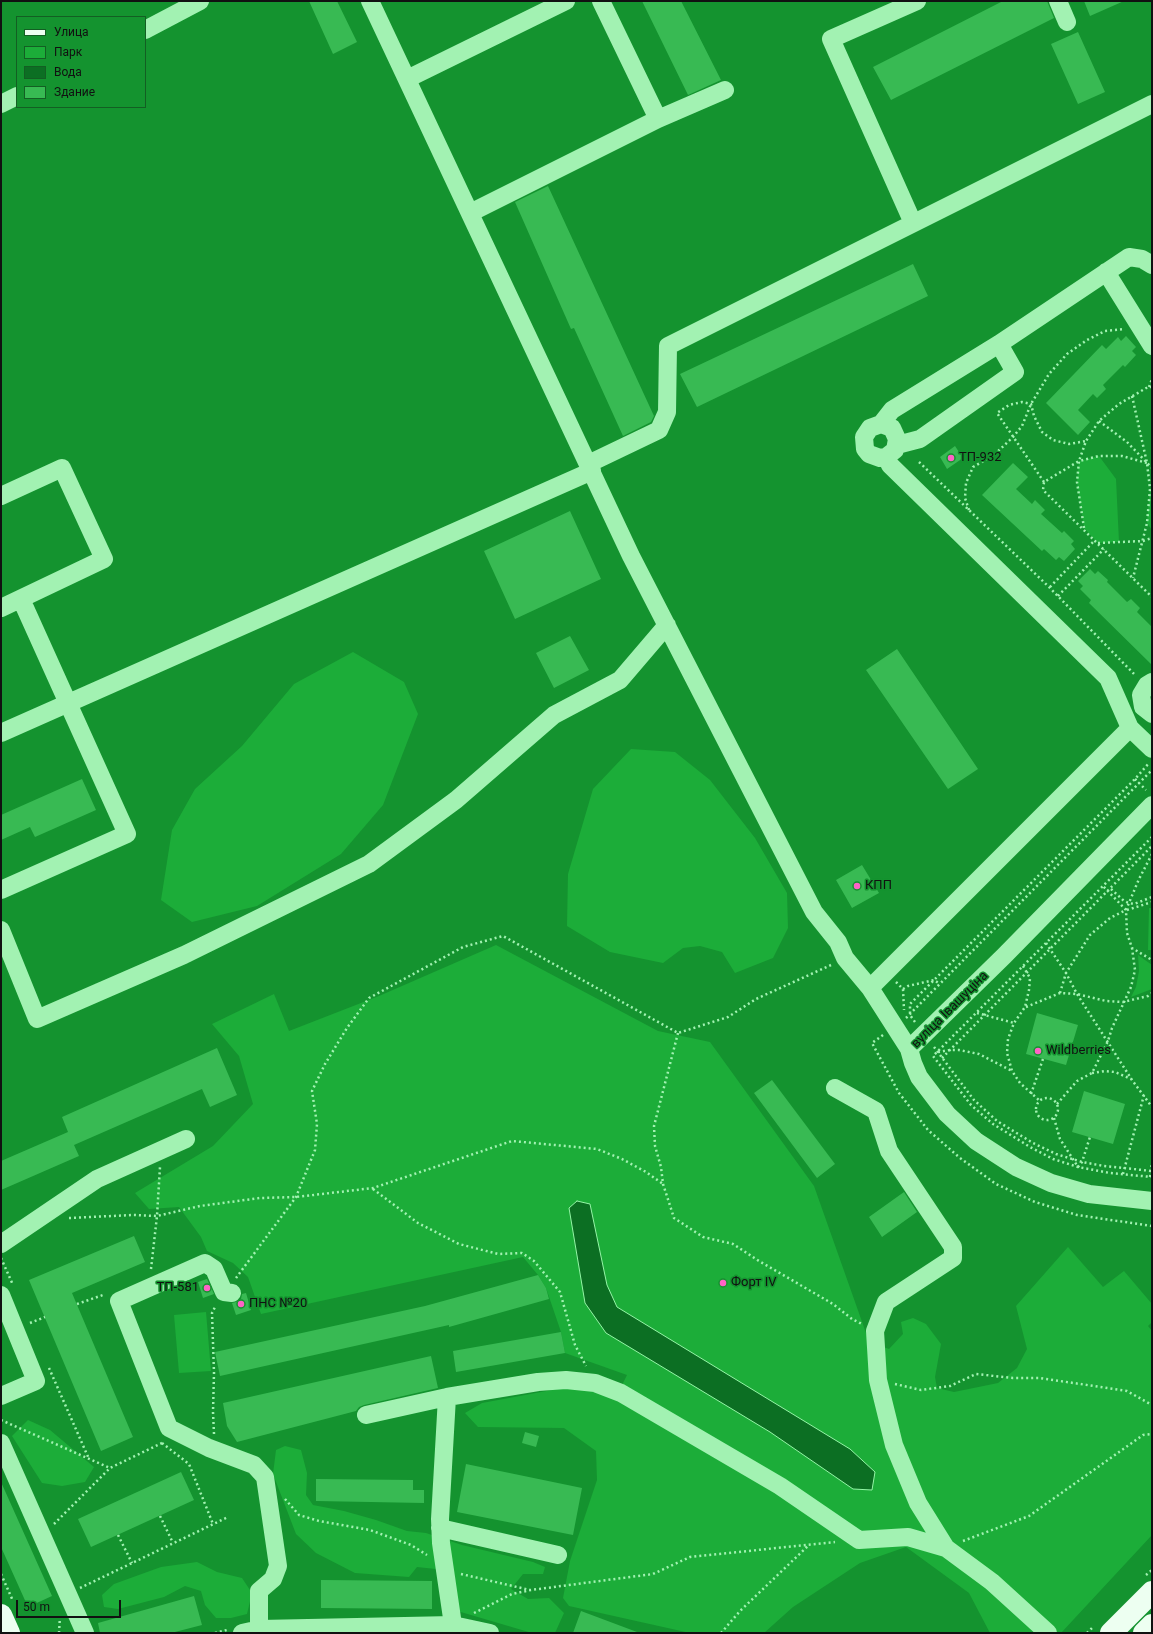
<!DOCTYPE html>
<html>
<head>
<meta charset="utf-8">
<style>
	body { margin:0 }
	#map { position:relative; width:1153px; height:1634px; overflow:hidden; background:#14932f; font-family:Roboto,sans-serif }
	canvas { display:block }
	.frame { position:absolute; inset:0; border:2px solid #111; pointer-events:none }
	.legend { position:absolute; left:16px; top:16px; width:130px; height:92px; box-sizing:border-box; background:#14932f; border:1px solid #135f23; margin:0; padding:5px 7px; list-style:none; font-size:12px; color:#111 }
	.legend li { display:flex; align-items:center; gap:8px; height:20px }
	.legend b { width:20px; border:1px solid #135f23 }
	.scale { position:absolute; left:16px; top:1600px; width:105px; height:18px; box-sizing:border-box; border:2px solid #111; border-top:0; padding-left:5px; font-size:12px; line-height:14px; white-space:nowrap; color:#111; -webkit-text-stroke:3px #14932f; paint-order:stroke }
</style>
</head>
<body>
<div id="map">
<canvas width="1153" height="1634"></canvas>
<div class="frame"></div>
<ul class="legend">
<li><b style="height:5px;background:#edfff1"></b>Улица</li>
<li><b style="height:11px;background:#1cad39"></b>Парк</li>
<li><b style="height:11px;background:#0c6f23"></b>Вода</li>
<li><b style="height:11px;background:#38ba53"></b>Здание</li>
</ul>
<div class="scale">50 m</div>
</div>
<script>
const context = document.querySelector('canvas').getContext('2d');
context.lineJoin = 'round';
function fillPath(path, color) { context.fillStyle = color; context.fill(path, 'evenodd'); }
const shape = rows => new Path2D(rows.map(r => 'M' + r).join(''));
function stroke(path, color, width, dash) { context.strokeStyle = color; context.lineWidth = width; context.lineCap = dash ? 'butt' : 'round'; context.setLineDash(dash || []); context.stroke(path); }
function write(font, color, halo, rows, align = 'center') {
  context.font = font + ' Roboto,sans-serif'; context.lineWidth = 3; context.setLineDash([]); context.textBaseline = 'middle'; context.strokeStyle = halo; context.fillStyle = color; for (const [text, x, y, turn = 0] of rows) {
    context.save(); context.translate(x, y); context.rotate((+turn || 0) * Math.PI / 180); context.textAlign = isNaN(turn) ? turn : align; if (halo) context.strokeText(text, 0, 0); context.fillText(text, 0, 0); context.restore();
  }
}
const green = shape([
	[1099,456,1116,479,1119,542,1098,543,1084,528,1077,482,1079,461],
	[1152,487,1152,530,1147,523,1150,489],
	[353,652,404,682,418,714,383,805,341,854,257,906,192,922,161,900,172,830,195,789,242,746,294,684],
	[631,749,675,752,710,780,755,838,787,893,788,928,773,958,735,973,722,952,700,946,683,948,663,963,610,952,567,926,568,874,593,789],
	[1149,908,1152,908,1152,950,1148,950],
	[496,945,658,1031,710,1042,814,1186,866,1333,876,1344,889,1349,903,1334,901,1322,913,1318,926,1324,941,1344,935,1377,937,1388,954,1392,998,1383,1017,1368,1027,1349,1016,1306,1068,1247,1103,1287,1124,1271,1152,1304,1152,1322,1148,1326,1152,1331,1152,1535,1061,1633,990,1633,969,1593,906,1547,860,1563,793,1607,764,1633,690,1633,569,1606,563,1598,570,1561,597,1480,596,1451,564,1428,478,1427,465,1413,482,1403,568,1387,620,1389,627,1375,565,1353,561,1332,546,1288,538,1275,523,1257,261,1314,248,1277,233,1263,207,1251,201,1237,179,1207,149,1209,135,1193,213,1146,253,1104,239,1056,212,1024,274,994,289,1031,379,996],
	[1138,955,1152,965,1152,989,1131,997,1136,987,1139,971],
	[206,1312,211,1371,179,1373,174,1315],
	[28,1420,50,1430,94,1467,85,1482,62,1486,42,1483,12,1436],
	[285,1446,301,1450,307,1473,306,1495,313,1505,344,1511,376,1520,407,1531,426,1533,462,1545,533,1562,545,1567,543,1574,523,1574,511,1589,528,1599,549,1598,564,1613,555,1633,532,1633,454,1610,454,1571,417,1567,409,1577,355,1573,316,1553,296,1534,273,1474,276,1450],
	[197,1562,217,1572,242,1578,252,1593,247,1614,231,1618,216,1618,205,1605,201,1591,185,1586,164,1597,118,1609,104,1607,102,1595,114,1584,161,1567]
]);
const water = shape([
	[577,1201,590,1204,607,1285,617,1307,850,1449,875,1472,872,1490,853,1489,770,1432,606,1333,585,1303,569,1208,577,1201]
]);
const building = shape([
	[309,1,337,1,357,42,333,54],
	[642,1,681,1,721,80,688,95],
	[1003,1,1047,1,1054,18,891,100,873,67],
	[1084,1,1124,1,1090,16],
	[1078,32,1105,92,1078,104,1051,44],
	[548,186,654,416,651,422,623,436,574,328,571,329,515,202],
	[913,264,928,296,697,407,680,374],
	[1126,336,1136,347,1132,351,1136,355,1125,367,1123,365,1103,385,1106,389,1097,398,1093,394,1078,410,1090,422,1078,435,1046,403,1102,345,1106,349,1118,337,1121,341],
	[955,446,963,458,947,469,940,457],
	[1013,463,1028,477,1016,489,1032,504,1035,500,1045,510,1041,514,1062,533,1064,531,1074,541,1071,544,1075,549,1064,561,1059,557,1056,560,1044,549,1042,551,982,495],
	[570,511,601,579,515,619,484,551],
	[1090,569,1095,574,1098,571,1108,580,1107,582,1127,602,1131,599,1140,608,1137,612,1152,627,1152,665,1089,603,1091,600,1080,589,1083,586,1078,581],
	[570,636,589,670,554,688,536,653],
	[897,649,978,769,948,789,866,670],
	[82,779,96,810,35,837,30,827,1,840,1,815],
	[862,865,879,893,852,908,836,880],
	[1037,1013,1078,1025,1066,1065,1026,1054],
	[217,1048,237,1095,210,1107,202,1089,74,1145,79,1156,1,1190,1,1161,68,1132,62,1117],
	[772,1080,835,1164,817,1178,754,1093],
	[1084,1091,1125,1104,1113,1144,1072,1132],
	[904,1192,917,1212,882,1237,869,1217],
	[134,1236,145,1262,72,1293,133,1437,101,1451,29,1280],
	[538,1275,546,1288,549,1299,449,1327,449,1325,220,1376,215,1352,425,1306],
	[207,1279,214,1294,203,1298,198,1282],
	[246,1293,251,1310,236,1315,232,1303,236,1302,241,1299,242,1294],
	[561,1332,565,1353,456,1372,453,1351],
	[431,1356,438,1388,364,1405,359,1407,356,1411,237,1442,227,1426,223,1403],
	[525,1432,539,1436,536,1447,522,1443],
	[466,1464,582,1488,573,1535,457,1512],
	[181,1472,194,1500,91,1547,78,1519],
	[316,1479,413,1480,413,1490,424,1490,424,1503,316,1501],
	[1,1482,52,1596,28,1607,1,1547],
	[321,1580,432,1581,432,1609,321,1608],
	[194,1596,202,1625,171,1633,100,1633,98,1623],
	[581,1611,637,1632,637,1633,573,1633]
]);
const path = shape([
	[1149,387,1152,379],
	[1152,387,1148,387,1119,404,1099,421,1086,441,1079,461,1044,482,1043,490,1152,597],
	[1132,396,1147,463,1150,489,1147,523,1133,578],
	[1099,421,1127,442,1152,468],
	[919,462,1049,587,1136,676],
	[1044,482,997,413,1009,405,1022,402,1031,404,1034,416,1042,432,1053,440,1069,444,1086,441],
	[969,510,965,498,966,483,973,467,994,455,1013,437,1022,426,1031,404,1049,374,1067,354,1087,340,1105,331,1124,329],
	[1084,528,1077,482,1079,461,1099,456,1122,456,1147,463],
	[1098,543,1143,541,1152,538],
	[1050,587,1095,540],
	[1058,596,1104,549],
	[1135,779,1146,790],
	[1152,837,933,1056,971,1105,993,1124,1030,1147,1053,1159,1078,1167,1110,1173,1152,1177],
	[1152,854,1139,879,1126,910,1127,933,1132,948,1152,960],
	[1111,889,1124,901,1129,903,1134,904,1152,897],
	[1127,910,1152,902],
	[1046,943,1066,973,1077,994,1132,1080,1152,1107],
	[1023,966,1030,978,1029,990,1025,1007,1014,1023,1008,1039,1007,1053,1012,1071,1020,1083,1040,1101],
	[896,982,903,989,904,1010],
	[903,989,908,986,934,980,940,984],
	[1060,993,1066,973,1090,935,1110,918,1126,910,1103,886],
	[1026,1007,1060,993,1077,994,1106,1001,1123,1002,1148,996,1152,993],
	[977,1013,1014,1023],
	[906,1018,1152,770],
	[915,1022,910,1015,910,1004,1135,779,1149,763],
	[678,1033,654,1126,655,1146,661,1167,663,1184,674,1218,703,1237,733,1244,759,1261,833,1304,852,1319,862,1324],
	[883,1035,872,1043,899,1093,928,1130,960,1158,996,1184,1035,1202,1077,1215,1152,1226],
	[934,1047,974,1100,997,1121,1033,1143,1056,1154,1082,1162,1104,1166,1152,1171],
	[938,1052,950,1050,959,1050,979,1054,1012,1071],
	[942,1058,1152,846],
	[1092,1073,1105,1071,1115,1072,1131,1079],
	[1031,1094,1043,1059],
	'1036 1109a11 11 0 1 1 22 0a11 11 0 1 1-22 0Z',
	[1057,1104,1077,1081,1092,1073,1108,1041,1112,1028,1131,987,1135,970,1132,948],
	[1054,1118,1060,1139,1078,1167,1082,1162,1090,1137],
	[1123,1174,1144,1095],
	[1150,1177,1152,1163],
	[373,1189,418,1223,459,1244,498,1254,522,1253,534,1261,560,1292,575,1345,586,1366],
	[69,1218,133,1215,157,1216,200,1206,260,1198,296,1197,373,1188,512,1141,597,1149,622,1159,646,1172,663,1184],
	[1,1258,13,1285],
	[151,1269,157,1216,160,1167],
	[236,1278,296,1197,315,1150,317,1124,312,1091,325,1064,347,1028,369,998,463,947,503,936,678,1033,728,1017,756,999,831,965],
	[77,1304,103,1295],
	[30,1323,45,1317],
	[49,1368,89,1459],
	[895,1384,921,1390,950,1386,976,1374,1013,1378,1040,1378,1127,1391,1152,1405],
	[1,1420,110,1468],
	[214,1434,213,1412,214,1373,212,1313,216,1305],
	[162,1443,189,1464,213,1524],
	[285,1499,299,1515,319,1521,370,1530,411,1545,427,1555],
	[160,1516,173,1543],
	[54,1524,110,1468,162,1443],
	[118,1535,132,1563],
	[963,1541,1029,1516,1143,1435,1152,1434],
	[1,1574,13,1601],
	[461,1574,530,1590],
	[1146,1575,1152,1570],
	[80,1588,228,1517],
	[474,1613,512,1594,531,1590,653,1574,690,1557,835,1542],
	[59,1633,60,1616],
	[215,1633,227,1630],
	[721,1633,740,1611,809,1545],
	[1087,1633,1094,1626]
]);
const minor = shape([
	[370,1,631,556,814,912,838,942,845,958,870,988,909,1049],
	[601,1,658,119],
	[1058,1,1067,22],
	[145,30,200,1],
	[407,79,566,1],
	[1,104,17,96],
	[470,213,658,119,725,90],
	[913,223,831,39,917,1],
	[1106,272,1152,346],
	[881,424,892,428,897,439,895,450,886,457,880,458,869,454,865,449,864,437,870,428,881,424,892,410,999,344,1129,257,1142,259,1152,265],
	[897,445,920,439,1015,372,999,344],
	[886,457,890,465,1108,678,1130,728,1152,749],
	[588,464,659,430,667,412,668,346,1152,104],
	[1,496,62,468,104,559,1,608],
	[1152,682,1147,685,1141,695,1143,707,1152,714],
	[1,733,592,471],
	[1152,805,1004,956,909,1049,913,1063,919,1077,947,1114,976,1141,1016,1167,1051,1183,1089,1194,1152,1201],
	[1,890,127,834,21,599],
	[1,930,37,1019,184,955,369,864,456,800,554,715,620,680,667,625],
	[870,988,1130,728],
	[835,1088,876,1111,889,1151,953,1247,953,1258,886,1302,875,1331,878,1380,894,1445,918,1503,946,1548],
	[1,1244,97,1179,186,1139],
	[232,1293,224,1292,214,1269,205,1263,119,1301,169,1428,209,1448,254,1465,265,1477,278,1566,273,1579,259,1591,259,1622,260,1629],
	[1,1295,36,1381,1,1396],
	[447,1397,440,1519,441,1543,453,1625],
	[366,1415,447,1397,538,1382,566,1380,595,1383,621,1393,780,1486,859,1540,908,1537,946,1548,992,1582,1048,1633],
	[1,1443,85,1633],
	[440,1528,558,1555],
	[242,1633,260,1629,453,1625,490,1633]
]);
const major = shape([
	[1,1615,9,1633],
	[1111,1633,1152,1592],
	[1144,1633,1152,1625]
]);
const markers = [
	[951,458,4,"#ff63c6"],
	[857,886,4,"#ff63c6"],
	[1038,1051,4,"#ff63c6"],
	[723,1283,4,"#ff63c6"],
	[207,1288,4,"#ff63c6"],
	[241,1304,4,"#ff63c6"]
];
const poiNames = [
	["ТП-932",959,458],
	["КПП",865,886],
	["Wildberries",1046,1051],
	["Форт IV",731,1283],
	["ТП-581",199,1288,"right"],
	["ПНС №20",249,1304]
];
const streetNames = [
	["вуліца Івашуціна",950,1010,-45]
];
fillPath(green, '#1cad39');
fillPath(water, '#0c6f23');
stroke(water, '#94f5a6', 1);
fillPath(building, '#38ba53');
stroke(path, '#a2f2b2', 2.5, [2, 3]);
stroke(minor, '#a2f2b2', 18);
stroke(major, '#edfff1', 22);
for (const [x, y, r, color] of markers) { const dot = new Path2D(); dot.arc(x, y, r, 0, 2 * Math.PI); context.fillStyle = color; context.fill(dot); stroke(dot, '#14932f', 1.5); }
write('13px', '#111', '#14932f', poiNames, 'left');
write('13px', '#111', '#14932f', streetNames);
</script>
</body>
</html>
